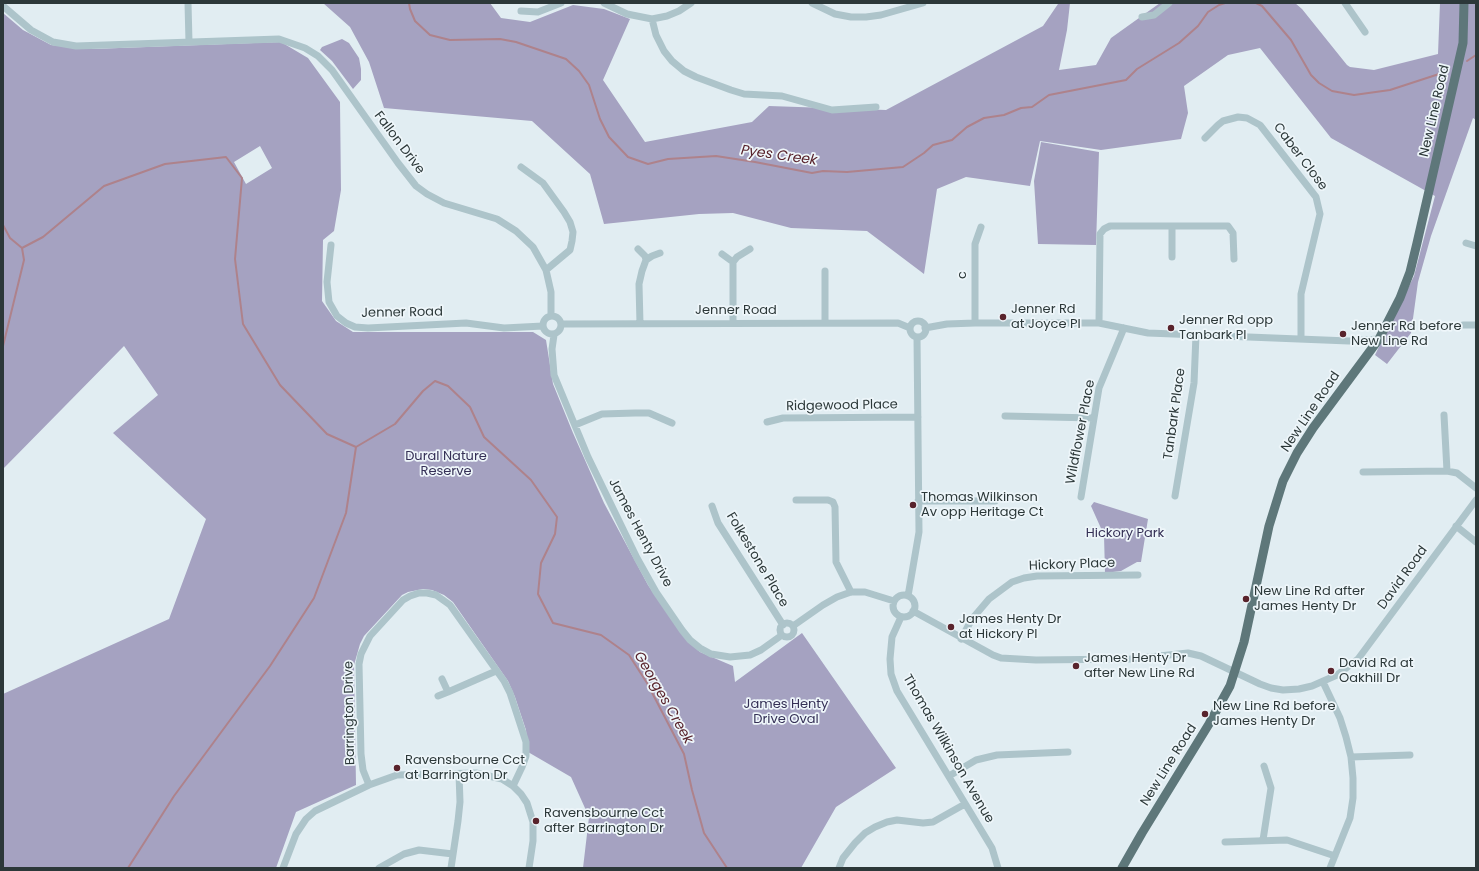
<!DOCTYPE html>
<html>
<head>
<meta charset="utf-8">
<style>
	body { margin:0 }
	#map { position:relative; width:1479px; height:871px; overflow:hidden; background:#e1edf2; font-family:Poppins,sans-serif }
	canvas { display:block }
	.frame { position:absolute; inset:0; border:4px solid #2c3839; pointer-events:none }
</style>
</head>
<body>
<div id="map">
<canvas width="1479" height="871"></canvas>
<div class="frame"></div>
</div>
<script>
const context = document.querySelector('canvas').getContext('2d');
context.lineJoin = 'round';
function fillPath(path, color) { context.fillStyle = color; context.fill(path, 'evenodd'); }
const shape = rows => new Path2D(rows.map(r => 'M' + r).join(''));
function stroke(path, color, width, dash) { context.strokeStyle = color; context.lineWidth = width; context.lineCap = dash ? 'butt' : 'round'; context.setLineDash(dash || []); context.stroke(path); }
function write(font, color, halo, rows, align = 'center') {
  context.font = font + ' Poppins,sans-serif'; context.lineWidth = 3.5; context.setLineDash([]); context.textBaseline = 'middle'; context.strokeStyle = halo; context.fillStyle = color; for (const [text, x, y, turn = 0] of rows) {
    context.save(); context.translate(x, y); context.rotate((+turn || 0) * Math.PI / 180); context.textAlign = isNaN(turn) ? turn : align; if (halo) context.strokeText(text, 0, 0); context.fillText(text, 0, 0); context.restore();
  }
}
const green = shape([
	[323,3,490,3,501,18,530,22,573,5,604,9,630,19,603,80,645,142,752,122,769,106,886,110,1043,26,1058,4,1064,3,1070,3,1067,30,1059,70,1096,65,1111,38,1160,3,1295,3,1302,9,1347,65,1350,67,1374,70,1438,54,1440,3,1476,3,1476,120,1473,118,1431,236,1418,282,1411,333,1387,364,1375,355,1414,276,1435,196,1331,138,1260,48,1228,55,1184,86,1188,113,1181,139,1101,150,1040,141,1030,186,966,177,937,189,924,274,867,231,791,228,733,213,699,214,604,224,590,174,532,121,384,108,369,62,350,27],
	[3,13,23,30,51,45,92,49,281,42,308,58,340,102,341,190,334,231,323,240,322,301,336,321,353,332,533,332,546,340,553,384,573,433,604,503,648,585,680,632,700,652,733,666,735,682,802,633,896,768,836,807,801,868,583,868,589,817,571,777,528,752,526,730,515,697,508,681,453,602,444,595,432,590,423,589,408,592,402,595,364,636,360,644,354,665,356,785,296,812,276,868,3,868,3,694,169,619,206,519,113,433,158,395,124,346,3,469],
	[260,146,272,168,246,184,234,162],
	[342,39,349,43,359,58,361,69,361,80,353,89,332,61,320,50,322,47],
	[1041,142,1099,152,1096,245,1038,244,1034,181],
	[1094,502,1148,519,1141,562,1137,562,1121,571,1105,573,1104,535,1091,506]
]);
const stream = shape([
	[409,3,410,9,415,21,430,35,450,40,500,39,516,42,566,59,579,71,589,85,600,119,609,137,628,157,648,164,668,159,716,156,755,162,812,173,823,171,847,172,903,167,924,153,933,145,952,140,967,127,984,118,1004,115,1021,108,1032,107,1049,95,1126,80,1137,69,1179,43,1198,26,1208,12,1219,5,1225,3],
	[1256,3,1262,6,1291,40,1311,75,1319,83,1332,91,1354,95,1390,90,1439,74],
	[1467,61,1476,55],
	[3,225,10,238,22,248,43,237,104,186,165,164,226,157,242,178,235,259,243,324,280,385,327,434,356,447,395,424,423,391,435,381,448,386,470,407,484,437,531,480,557,517,555,534,541,563,538,594,553,623,601,635,629,655,647,683,684,754,692,790,704,833,727,868],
	[3,346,24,260,22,248],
	[128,868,174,796,270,666,314,598,346,513,356,447]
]);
const minor = shape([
	[188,3,189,42],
	[604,3,627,14,652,19,667,16,679,11,691,3],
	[812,3,835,14,851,17,866,17,881,15,923,3],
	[1345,3,1365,32],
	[3,6,31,30,53,42,76,46,279,39,305,48,318,56,332,70,398,163,416,186,427,194,444,203,497,219,516,231,533,247,546,270,551,292,551,316],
	[521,11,538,12,561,3],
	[1142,17,1154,15,1169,3],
	[652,19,656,35,664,51,672,61,684,71,696,77,731,90,744,94,782,96,832,110,876,107],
	[1205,138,1218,125,1223,121,1238,117,1247,118,1260,125,1316,197,1320,214,1301,294,1301,339],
	[521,167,543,183,564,212,570,222,573,232,572,241,570,250,546,270],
	[1172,226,1172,257],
	[1466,243,1476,246],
	[331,245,327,282,329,302,337,316,346,323,355,327,368,328,466,323,504,328,543,326],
	[638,249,645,256,646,260],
	[722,254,733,262],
	[825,271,825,323],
	'543 325a9 9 0 1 1 18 0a9 9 0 1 1-18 0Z',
	'910 329a8 8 0 1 1 16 0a8 8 0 1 1-16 0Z',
	[733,323,733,262,737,257,750,249],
	[975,323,975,244,981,227],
	[1099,323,1100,234,1104,229,1110,226,1228,226,1233,233,1234,259],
	[562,324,898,323,910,328],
	[640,324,639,284,642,271,646,260,652,256,660,253],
	[1463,325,1476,325],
	[925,328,947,324,975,323,1099,323,1148,333,1349,341,1379,339],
	[554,335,552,349,554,375,588,457,637,558,656,592,682,630,690,640,700,648,711,654,730,657,750,655,761,650,782,635],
	[1444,415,1447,471],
	[1005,416,1094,418],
	[767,422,783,418,918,417],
	[575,425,602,414,635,413,649,413,672,423],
	[1363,472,1447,471,1457,473,1476,488],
	[1175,496,1194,383,1196,335],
	[1081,497,1099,388,1124,328],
	[796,500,828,500,833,502,835,507,836,562,851,592],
	[918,501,995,501],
	[712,506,718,523,783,625],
	[1456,526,1476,542],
	'893 606a11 11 0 1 1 22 0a11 11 0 1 1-22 0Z',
	[908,596,919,532,917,337],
	[913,611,993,655,1001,658,1036,660,1130,659,1188,653,1201,656,1260,684,1271,688,1283,690,1299,689,1312,686,1337,675,1358,659,1476,500],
	[901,617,892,637,890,659,891,674,897,691,992,848,998,868],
	'780 630a7 7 0 1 1 14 0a7 7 0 1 1-14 0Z',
	[793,626,823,605,837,597,851,592,865,592,894,601],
	[961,639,972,619,989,599,1012,582,1024,578,1037,576,1138,575],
	[442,679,448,692,496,671],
	[1323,682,1340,718,1346,737,1351,757,1353,778,1353,798,1350,818,1330,868],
	[438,696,448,692],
	[1351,757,1410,755],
	[949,776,976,760,997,755,1068,752],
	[369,785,363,770,361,754,359,664,361,654,370,636,403,600,410,596,419,593,427,593,436,595,450,605,504,681,510,693,526,742,526,756,522,767,513,786],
	[1263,840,1271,788,1264,766],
	[1225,842,1287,840,1335,856],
	[283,868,296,834,306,819,315,811,369,785,397,775,476,773,502,779,513,786,521,794,527,803,533,822,533,841,529,868],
	[379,868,404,854,419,850,453,854],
	[451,868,458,821,460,802,459,774],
	[839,868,843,858,855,843,865,833,875,827,887,822,897,820,923,823,933,822,965,804]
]);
const major = shape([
	[1122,868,1142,833,1209,724,1230,686,1244,642,1269,526,1283,481,1297,453,1313,428,1379,339,1400,298,1410,272,1417,243,1463,43,1464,3]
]);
const markers = [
	[1003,317,4,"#59232c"],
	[1171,328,4,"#59232c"],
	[1343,334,4,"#59232c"],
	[913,505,4,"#59232c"],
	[1246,599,4,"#59232c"],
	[951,627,4,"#59232c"],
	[1076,666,4,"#59232c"],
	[1331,671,4,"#59232c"],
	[1205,714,4,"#59232c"],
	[397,768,4,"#59232c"],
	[536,821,4,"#59232c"]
];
const streetNames = [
	["New Line Road",1435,111,-77],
	["Fallon Drive",399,143,53],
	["Caber Close",1300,157,53],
	["c",963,275,-90],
	["Jenner Road",736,311],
	["Jenner Road",402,313,-1],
	["Ridgewood Place",842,406,-1],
	["New Line Road",1311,412,-56],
	["Tanbark Place",1175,414,-82],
	["Wildflower Place",1081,432,-79],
	["James Henty Drive",640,533,62],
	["Folkestone Place",757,560,59],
	["Hickory Place",1072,565,-2],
	["David Road",1403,578,-54],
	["Barrington Drive",350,713,-91],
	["Thomas Wilkinson Avenue",948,749,60],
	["New Line Road",1169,765,-58]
];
const poiNames = [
	["Jenner Rd",1011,310],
	["at Joyce Pl",1011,325],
	["Jenner Rd opp",1179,321],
	["Tanbark Pl",1179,336],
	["Jenner Rd before",1351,327],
	["New Line Rd",1351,342],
	["Thomas Wilkinson",921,498],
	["Av opp Heritage Ct",921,513],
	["New Line Rd after",1254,592],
	["James Henty Dr",1254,607],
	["James Henty Dr",959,620],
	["at Hickory Pl",959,635],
	["James Henty Dr",1084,659],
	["after New Line Rd",1084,674],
	["David Rd at",1339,664],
	["Oakhill Dr",1339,679],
	["New Line Rd before",1213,707],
	["James Henty Dr",1213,722],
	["Ravensbourne Cct",405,761],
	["at Barrington Dr",405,776],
	["Ravensbourne Cct",544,814],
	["after Barrington Dr",544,829]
];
const parkNames = [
	["Dural Nature",446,457],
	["Reserve",446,472],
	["Hickory Park",1125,534],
	["James Henty",786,705],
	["Drive Oval",786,720]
];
const waterNames = [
	["Pyes Creek",779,156,8],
	["Georges Creek",663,698,60]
];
fillPath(green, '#a5a2c1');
stroke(stream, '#ae828b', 2);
stroke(minor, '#adc4ca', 7);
stroke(major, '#5e777a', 9);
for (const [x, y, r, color] of markers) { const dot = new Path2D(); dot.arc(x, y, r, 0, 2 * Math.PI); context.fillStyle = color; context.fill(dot); stroke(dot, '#eef6fa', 1.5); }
write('13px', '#2c3839', '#eef6fa', streetNames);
write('13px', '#2c3839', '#eef6fa', poiNames, 'left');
write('13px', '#353056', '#eef6fa', parkNames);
write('italic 14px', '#59232c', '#eef6fa', waterNames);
</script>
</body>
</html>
